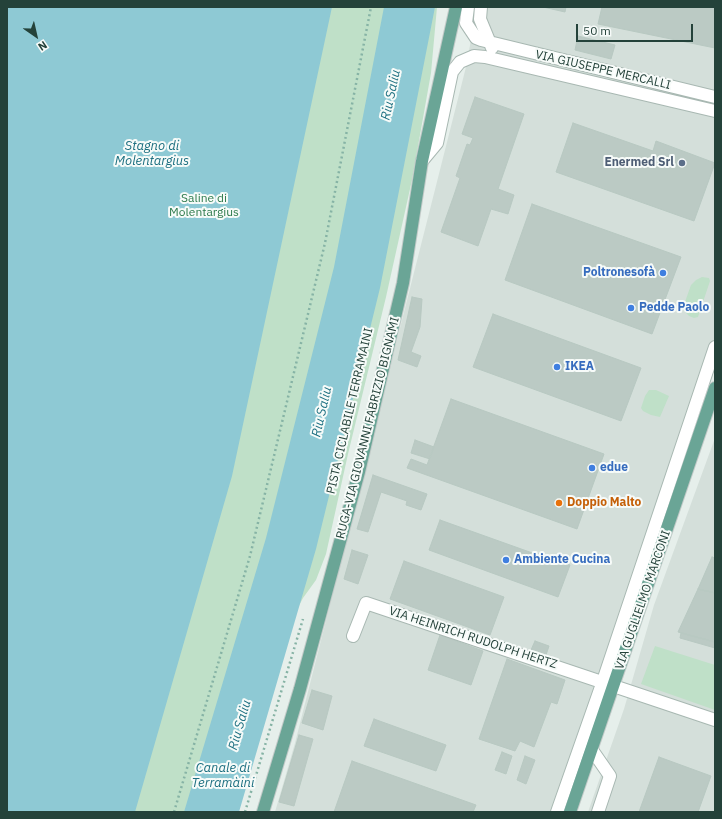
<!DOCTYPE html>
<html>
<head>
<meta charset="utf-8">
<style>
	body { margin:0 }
	#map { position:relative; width:722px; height:819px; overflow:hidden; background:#e6efeb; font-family:"IBM Plex Sans",sans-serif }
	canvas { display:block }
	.frame { position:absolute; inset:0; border:8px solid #24423a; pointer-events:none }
	.north { position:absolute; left:16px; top:16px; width:40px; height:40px; -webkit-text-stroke:3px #f7fbf9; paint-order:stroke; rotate:146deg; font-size:11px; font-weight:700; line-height:16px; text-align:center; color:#24423a }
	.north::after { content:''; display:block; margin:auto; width:14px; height:18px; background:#24423a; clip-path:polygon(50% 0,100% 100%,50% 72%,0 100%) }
	.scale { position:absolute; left:576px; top:24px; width:117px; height:18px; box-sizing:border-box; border:2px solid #24423a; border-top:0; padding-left:5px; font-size:12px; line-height:14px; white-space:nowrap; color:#24423a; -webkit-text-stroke:3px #f7fbf9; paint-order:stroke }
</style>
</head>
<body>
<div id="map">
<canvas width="722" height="819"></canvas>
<div class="frame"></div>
<div class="north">N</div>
<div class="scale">50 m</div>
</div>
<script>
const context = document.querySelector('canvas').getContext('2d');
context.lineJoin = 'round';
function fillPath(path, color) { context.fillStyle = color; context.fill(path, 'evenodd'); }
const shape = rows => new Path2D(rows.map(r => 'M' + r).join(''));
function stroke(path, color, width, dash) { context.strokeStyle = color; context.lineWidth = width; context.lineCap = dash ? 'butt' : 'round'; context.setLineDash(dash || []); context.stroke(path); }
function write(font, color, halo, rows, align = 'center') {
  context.font = font + ' "IBM Plex Sans",sans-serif'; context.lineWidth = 4; context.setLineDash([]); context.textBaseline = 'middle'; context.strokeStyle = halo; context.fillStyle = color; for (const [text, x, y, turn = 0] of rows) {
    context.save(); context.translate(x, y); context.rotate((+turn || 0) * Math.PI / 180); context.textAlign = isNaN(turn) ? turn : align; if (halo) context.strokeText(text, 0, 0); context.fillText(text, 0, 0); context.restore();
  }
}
const built = shape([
	[477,7,715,7,715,354,554,812,275,812,295,743,466,67],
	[715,438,715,812,588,812,624,709,654,605]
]);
const green = shape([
	[7,7,437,7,431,73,412,180,386,297,348,454,326,554,316,580,303,598,288,627,229,812,7,812],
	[702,277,709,278,710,281,698,317,694,318,689,316,685,312,684,307,686,299,691,285,696,280],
	[649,390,656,390,669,396,660,417,651,415,643,411,641,408,645,396],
	[655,646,715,665,715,710,641,684]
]);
const water = shape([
	[7,7,332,7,232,476,135,812,7,812],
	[384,7,435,7,380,288,316,549,239,812,184,812,266,538,334,267]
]);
const building = shape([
	[543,7,566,7,565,12,543,7],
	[602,7,715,7,715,48,598,24,602,7],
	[578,36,615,45,611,59,575,50,578,36],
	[475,97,524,114,498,189,514,195,508,214,491,209,478,246,441,232,460,178,456,176,467,144,470,145,473,138,462,134,475,97],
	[573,123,653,151,656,141,715,163,694,221,556,172,573,123],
	[532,204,681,257,652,334,505,280,532,204],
	[412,297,422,299,420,327,411,352,421,356,417,367,398,360,412,297],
	[493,314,641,368,621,421,473,367,493,314],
	[451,399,604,454,577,529,407,468,411,459,427,465,451,399],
	[415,440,434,447,430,459,411,453,415,440],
	[373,475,427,494,421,510,406,505,407,501,381,492,368,532,357,529,373,475],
	[440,520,538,555,538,554,570,565,558,597,429,550,440,520],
	[352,550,368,555,358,584,344,579,352,550],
	[712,557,715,558,715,593,698,589,712,557],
	[404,561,504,597,490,635,390,599,404,561],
	[698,589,715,593,715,642,678,632,698,589],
	[681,633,715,642,715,648,680,638,681,633],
	[440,635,483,651,471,685,428,670,440,635],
	[535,641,549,646,546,655,531,650,535,641],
	[507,659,565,680,557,704,551,702,534,747,520,741,515,751,479,739,507,659],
	[312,690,332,696,323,730,302,723,312,690],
	[374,719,446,745,436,771,364,746,374,719],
	[299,735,313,739,294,806,279,802,299,735],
	[502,752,512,756,506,774,495,770,502,752],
	[525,756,535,760,526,784,517,780,525,756],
	[659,757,711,776,698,812,639,812,659,757],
	[352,761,476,805,473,812,334,812,352,761]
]);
const path = shape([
	[174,812,250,556,325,243,371,7],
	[245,812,303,619]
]);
const minor = shape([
	[468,7,466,23,476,38,481,40,715,97],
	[481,7,480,19,492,48],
	[422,161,437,143,452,72,460,62,474,56,485,57,715,111],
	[353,636,366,603,715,720],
	[592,750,610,776,598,812],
	[557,812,603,681,715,347]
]);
const major = shape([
	[263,812,300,689,359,472,403,283,422,161,456,7],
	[570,812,715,388]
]);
const markers = [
	[682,163,4,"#5c6f8a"],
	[663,273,4,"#3f7fe0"],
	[631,308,4,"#3f7fe0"],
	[557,367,4,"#3f7fe0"],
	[592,468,4,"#3f7fe0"],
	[559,503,4,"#e8710a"],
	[506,560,4,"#3f7fe0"]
];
const streetNames = [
	["VIA GIUSEPPE MERCALLI",603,70,13],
	["PISTA CICLABILE TERRAMAINI",350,411,-77],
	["RUGA-VIA GIOVANNI FABRIZIO BIGNAMI",368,428,-76],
	["VIA GUGLIELMO MARCONI",643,600,-71],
	["VIA HEINRICH RUDOLPH HERTZ",473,638,18]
];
const serviceNames = [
	["Enermed Srl",674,163]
];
const parkNames = [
	["Saline di",204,199],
	["Molentargius",204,213]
];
const shopNames = [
	["Poltronesofà",655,273,"right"],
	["Pedde Paolo",639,308],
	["IKEA",565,367],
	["edue",600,468],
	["Ambiente Cucina",514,560]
];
const foodNames = [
	["Doppio Malto",567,503]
];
const waterNames = [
	["Riu Saliu",391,95,-78],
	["Stagno di",152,146],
	["Molentargius",152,161],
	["Riu Saliu",322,412,-77],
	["Riu Saliu",240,725,-74],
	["Canale di",223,768],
	["Terramàini",223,783]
];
fillPath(built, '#d4dfda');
fillPath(green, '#bfe0c8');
fillPath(water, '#8ec9d4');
fillPath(building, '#bbcac4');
stroke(building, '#b8c9c2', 1);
stroke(minor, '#a8b8b2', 14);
stroke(major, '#c2cac8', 14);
stroke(path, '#86b3a5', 2.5, [2, 3]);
stroke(minor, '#fff', 12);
stroke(major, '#6aa596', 12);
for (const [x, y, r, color] of markers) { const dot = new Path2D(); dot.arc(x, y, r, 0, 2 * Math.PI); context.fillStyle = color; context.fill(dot); stroke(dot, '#f7fbf9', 1.5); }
write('12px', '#24423a', '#f7fbf9', streetNames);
write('bold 12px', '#4e5e75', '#f7fbf9', serviceNames, 'right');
write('12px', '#2d7a4b', '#f7fbf9', parkNames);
write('bold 12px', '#366cbe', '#f7fbf9', shopNames, 'left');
write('bold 12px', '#c56008', '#f7fbf9', foodNames, 'left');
write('italic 13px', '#1c6f80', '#f7fbf9', waterNames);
</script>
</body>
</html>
